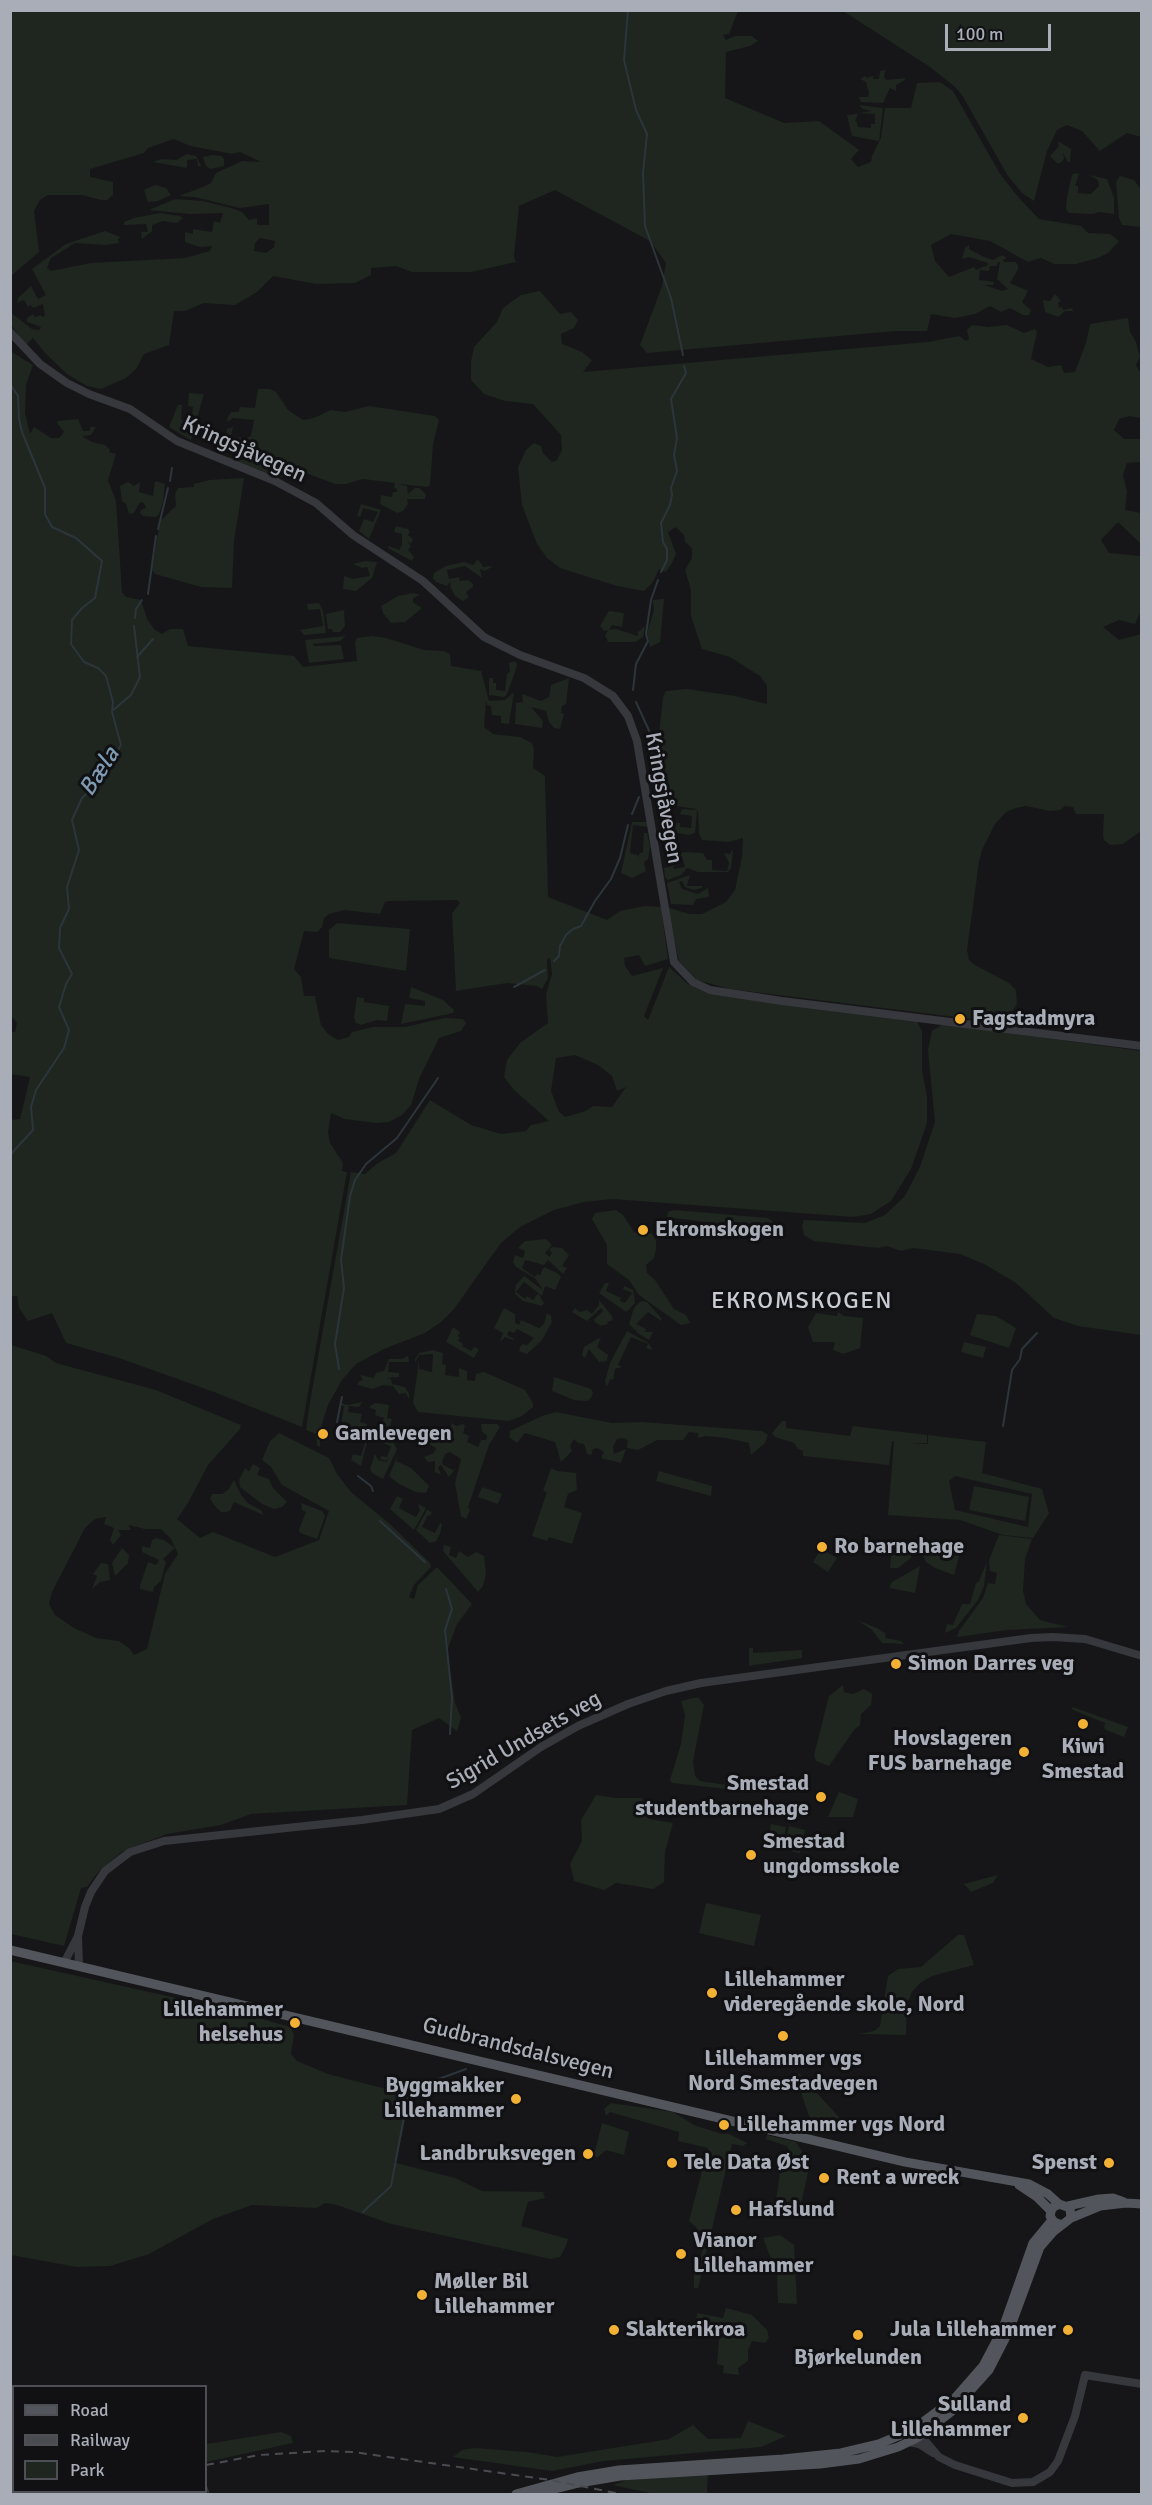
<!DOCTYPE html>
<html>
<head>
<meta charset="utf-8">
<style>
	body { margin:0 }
	#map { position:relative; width:1152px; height:2505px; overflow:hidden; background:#161618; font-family:Signika,sans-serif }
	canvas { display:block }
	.frame { position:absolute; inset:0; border:12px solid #a8adb8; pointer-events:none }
	.legend { position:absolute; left:12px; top:2385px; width:195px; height:108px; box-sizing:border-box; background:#111113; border:2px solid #4d4f55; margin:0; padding:8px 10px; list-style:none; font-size:18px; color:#a8adb8 }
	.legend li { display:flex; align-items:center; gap:12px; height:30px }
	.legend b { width:30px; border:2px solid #4d4f55 }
	.scale { position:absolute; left:945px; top:24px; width:106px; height:27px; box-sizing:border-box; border:3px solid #a8adb8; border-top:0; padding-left:8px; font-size:18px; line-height:21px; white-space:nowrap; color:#a8adb8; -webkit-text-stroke:4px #111113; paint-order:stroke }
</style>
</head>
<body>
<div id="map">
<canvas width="1152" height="2505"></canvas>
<div class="frame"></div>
<ul class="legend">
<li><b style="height:8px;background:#53555c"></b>Road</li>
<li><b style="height:8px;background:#4a4c52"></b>Railway</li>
<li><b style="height:16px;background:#1e261f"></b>Park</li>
</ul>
<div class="scale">100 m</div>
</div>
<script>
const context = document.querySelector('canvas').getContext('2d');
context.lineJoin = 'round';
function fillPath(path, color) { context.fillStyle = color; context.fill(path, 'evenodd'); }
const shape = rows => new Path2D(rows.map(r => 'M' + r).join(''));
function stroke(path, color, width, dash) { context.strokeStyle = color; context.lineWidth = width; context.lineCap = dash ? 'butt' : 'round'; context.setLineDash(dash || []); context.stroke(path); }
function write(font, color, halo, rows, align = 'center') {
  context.font = font + ' Signika,sans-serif'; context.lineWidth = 6; context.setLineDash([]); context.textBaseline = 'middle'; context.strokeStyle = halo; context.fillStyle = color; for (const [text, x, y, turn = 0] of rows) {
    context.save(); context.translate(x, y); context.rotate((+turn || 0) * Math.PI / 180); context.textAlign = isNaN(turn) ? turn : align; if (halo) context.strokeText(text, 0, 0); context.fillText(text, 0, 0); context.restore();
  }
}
const green = shape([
	[11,11,738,11,729,34,723,35,726,40,735,36,752,36,758,41,750,46,726,52,725,98,784,123,819,121,859,150,851,159,858,167,871,162,872,156,881,138,885,108,911,108,917,83,940,82,953,91,1000,174,1019,198,1039,219,1081,226,1088,233,1110,234,1119,241,1108,253,1098,258,1076,264,1054,264,1041,258,1028,262,990,241,951,234,931,245,935,261,949,277,974,267,976,270,988,265,988,263,969,257,962,259,965,248,969,245,969,249,984,257,993,260,1002,255,1007,258,1003,260,1004,262,1015,262,1018,265,1018,269,1010,283,1028,291,1022,302,1031,310,1029,315,1023,315,1010,308,1001,312,990,306,975,314,955,318,931,314,927,331,895,331,647,353,640,345,662,286,666,263,650,241,555,190,519,206,514,256,516,262,471,272,412,272,396,266,371,268,371,275,355,283,316,284,273,276,257,292,235,305,204,303,185,311,174,311,169,345,144,354,136,369,126,378,101,389,87,386,67,374,46,354,33,338,26,345,11,325,10,312,32,329,39,330,41,327,27,322,27,318,33,314,35,317,41,315,42,317,45,316,43,304,33,308,31,305,28,307,24,300,17,303,18,298,31,286,38,299,46,295,32,269,66,244,105,231,120,237,118,239,119,243,106,245,75,243,51,258,47,268,51,271,91,263,185,258,210,251,212,246,200,247,185,242,185,232,193,234,193,229,212,232,214,221,220,223,223,213,190,214,149,210,175,199,203,201,231,208,242,212,249,220,257,218,257,225,269,225,269,204,240,208,195,197,179,196,203,187,211,183,216,173,242,161,261,162,240,152,232,154,190,146,174,139,148,148,144,153,90,169,90,177,113,182,113,195,107,200,101,200,82,195,48,195,40,200,34,211,39,252,11,276],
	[260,238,275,241,274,247,266,253,254,251,255,243],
	[998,262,1000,262,997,279,1008,289,1002,291,984,285,993,285,994,282,979,280,980,270,989,271,990,266,997,266],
	[843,11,1141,11,1141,137,1127,133,1100,151,1082,131,1067,125,1057,130,1047,151,1034,201,1022,193,1008,176,962,95,955,87,930,67],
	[885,70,884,78,887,80,905,78,905,80,896,85,896,91,890,88,883,103,861,102,859,97,868,97,869,93,866,82,860,79,865,76,866,78,873,76,873,79,879,79,880,71],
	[859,105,883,108,879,141,852,136,847,115,858,114,855,121,857,122,858,127,871,128,871,124,875,124,875,114,858,113,872,111,863,109],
	[1058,141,1071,149,1070,162,1068,162,1063,153,1064,159,1060,163,1057,163,1050,156,1059,146],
	[187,154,196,156,201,166,198,166,197,159,187,160,187,168,153,162,162,159,176,160],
	[212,155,222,156,224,159,224,166,211,169,206,166,203,157],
	[1075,173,1079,174,1075,186,1078,186,1078,193,1091,194,1099,186,1098,180,1089,175,1107,179,1114,198,1114,214,1099,212,1093,214,1069,213,1066,209,1067,197,1072,175],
	[1120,176,1134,180,1140,188,1141,227,1122,225,1119,218,1116,182],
	[155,185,166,188,171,195,158,201,148,202,144,190],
	[160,213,180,216,183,218,177,223,163,221,152,225,152,231,142,239,141,232,148,232,146,224,124,225,124,222,134,218],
	[540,291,560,314,571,312,578,320,574,328,561,334,562,344,582,352,592,360,583,372,928,342,959,336,966,341,969,339,967,330,972,325,988,327,1007,325,1024,333,1035,329,1037,332,1031,359,1048,367,1061,365,1064,373,1075,372,1086,343,1090,324,1128,318,1130,332,1136,342,1140,357,1136,365,1141,374,1141,418,1129,416,1119,419,1114,430,1124,439,1141,439,1141,462,1127,463,1123,475,1127,491,1125,510,1141,513,1141,544,1118,522,1101,540,1109,553,1141,556,1141,611,1135,624,1119,620,1103,627,1119,640,1141,634,1141,831,1123,844,1110,845,1104,840,1103,835,1104,814,1076,814,1073,807,1065,806,1060,810,1050,811,1026,806,1016,808,1006,812,995,824,982,850,979,862,967,950,969,960,975,965,1009,983,1016,990,1017,1004,1008,1018,996,1022,730,989,697,980,679,961,667,907,689,914,702,914,726,902,735,890,742,857,743,838,729,842,702,840,699,834,698,812,696,809,664,804,658,798,655,792,655,773,663,697,666,691,687,689,735,696,767,704,767,686,760,676,730,657,702,649,691,616,691,590,685,570,692,558,692,548,685,542,684,535,676,527,668,532,676,554,672,563,666,572,659,569,653,582,644,591,617,586,560,568,547,558,537,544,522,505,518,467,526,450,534,443,541,446,543,453,552,462,557,460,562,450,561,435,533,404,505,401,484,394,471,380,471,362,474,347,497,322,503,308,521,295],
	[1055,294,1061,301,1058,303,1059,308,1062,307,1063,310,1072,308,1073,311,1065,311,1058,317,1045,312,1043,300,1050,301],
	[10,351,33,365,26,385,25,413,30,434,34,427,51,438,59,438,64,432,57,423,58,421,78,419,83,431,90,431,90,427,96,427,91,435,83,436,83,437,92,442,105,445,110,450,109,452,116,454,108,480,116,501,122,592,126,597,141,600,147,619,155,630,162,634,170,629,183,629,188,646,294,656,303,667,357,661,355,642,357,638,372,636,386,638,424,650,443,651,450,654,451,666,481,671,489,701,505,700,514,692,509,724,501,723,501,716,492,715,491,706,487,705,486,701,484,727,493,734,520,737,532,743,534,749,533,768,545,776,548,897,607,920,620,911,645,906,661,907,668,959,645,966,639,955,624,958,625,966,632,976,663,968,644,1016,648,1020,669,967,688,984,710,993,917,1021,922,1031,922,1070,927,1097,927,1123,911,1169,891,1201,871,1214,853,1217,612,1199,584,1202,554,1210,520,1227,501,1243,454,1309,441,1322,425,1333,384,1349,356,1364,342,1380,328,1405,320,1430,317,1430,320,1438,320,1447,317,1445,316,1434,306,1430,310,1402,351,1172,365,1174,378,1163,396,1153,430,1100,471,1125,501,1134,526,1131,531,1125,549,1121,514,1090,504,1077,507,1060,520,1043,548,1023,546,994,552,974,550,958,547,960,548,978,542,989,537,986,507,983,456,991,452,913,460,903,457,900,389,901,385,902,380,914,344,910,329,914,324,918,322,927,317,932,304,931,294,969,301,977,304,996,315,996,321,1025,328,1034,338,1040,349,1037,352,1032,373,1027,405,1027,445,1018,463,1019,466,1023,461,1031,439,1038,419,1079,411,1105,402,1115,389,1122,376,1123,345,1119,331,1113,328,1132,330,1143,343,1163,342,1171,347,1172,302,1427,214,1392,119,1358,66,1343,52,1313,28,1321,19,1308,17,1296,10,1296,11,1120,20,1119,30,1077,10,1074,11,1032,15,1032,17,1023,10,1015],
	[575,1055,598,1065,612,1076,617,1091,626,1087,612,1107,593,1106,586,1111,565,1117,559,1112,551,1091,556,1058],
	[258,389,270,389,276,392,288,410,303,420,314,418,331,410,345,412,369,406,435,416,439,420,433,445,430,485,427,487,398,484,407,486,408,494,415,488,419,488,426,494,425,499,407,499,408,504,403,511,397,513,380,504,381,495,392,497,393,492,397,492,397,489,394,488,395,483,363,479,346,484,335,484,306,473,274,478,229,460,229,457,239,460,247,459,250,445,228,442,224,450,227,429,233,427,231,437,246,438,251,436,254,420,233,418,227,422,228,417,231,412,239,412,240,407,255,408],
	[189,393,204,394,191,440,169,427,178,405,182,405,181,420,191,420,193,407,188,406],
	[244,478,234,541,232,588,201,587,155,574,152,570,160,521,176,506,175,494,178,488,194,487,194,484,209,480],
	[155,481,165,484,163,502,159,514,156,517,143,516,140,513,141,510,146,508,144,503,140,502,134,513,129,514,126,504,122,501,120,486,128,482,134,486,140,482,139,492,153,496],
	[361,504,381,510,369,539,359,531,364,519,373,522,378,512,363,508,360,517,357,516],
	[396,526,408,529,410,532,408,535,413,539,411,544,406,540,411,546,408,550,414,557,412,561,388,548,389,546,399,550,402,545,402,534,394,532],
	[478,559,483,567,493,566,485,571,480,569,482,578,465,566,447,570,449,579,459,577,460,581,468,580,473,584,473,587,466,592,469,597,463,601,455,596,450,586,451,581,447,586,436,582,433,578,434,573,446,566,464,562,473,565],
	[365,561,377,562,372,578,356,591,343,589,344,576,353,579,370,576,367,567,362,568,353,564],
	[413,593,420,595,413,598,413,602,422,608,405,622,391,623,383,613,381,606,398,596],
	[664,599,660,642,650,647,647,633,654,610,653,600],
	[319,603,323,611,326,633,304,635,300,630,323,626,320,609,308,610,307,604],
	[344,610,345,626,340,632,333,632,332,629,328,629,326,614],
	[609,611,624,613,622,627,612,625,609,630,616,629,638,636,638,632,645,626,643,637,635,642,608,642,605,635,608,630,604,631,600,626],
	[346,636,340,641,313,644,314,646,341,645,344,659,309,663,305,640],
	[515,661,517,664,515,672,507,694,504,697,489,695,489,678,493,678,493,683,496,683,496,690,505,691,507,674,510,672,509,663],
	[569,678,566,704,562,706,561,713,564,714,560,729,554,728,549,722,546,711,531,707,543,721,542,728,515,724,516,703,523,702,522,694,541,701,549,697,551,685],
	[682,809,696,810,697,812,695,833,689,835,672,832,670,837,665,838,664,833,660,836,660,826,663,823,668,826,672,822,680,823,680,827,691,828,692,816,680,814],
	[632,822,648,822,648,827,633,825,630,853,638,855,639,858,639,854,643,852,644,833,647,833,650,847,648,859,644,862,646,871,632,878,621,873],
	[732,850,733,851,731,868,728,872,698,872,687,868,681,875,668,880,665,877,664,868,676,865,673,867,674,869,685,867,682,857,676,857,676,861,668,861,684,852,703,853,707,860,712,860,712,870,727,871,729,863,724,853,730,854],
	[690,875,687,886,702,886,702,888,694,890,685,887,682,881,679,882,682,889,698,894,708,888,709,897,696,899,693,905,671,904,667,883],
	[337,923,410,929,406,971,329,958,329,930],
	[411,987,443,1000,454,1010,453,1013,401,1024,405,1004,425,1006,425,1001,409,998],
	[357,997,364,998,364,1002,389,1006,387,1021,377,1020,361,1025,356,1023,354,1017],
	[943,1024,1141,1051,1141,1335,1078,1326,1054,1318,1016,1283,984,1264,960,1254,913,1248,901,1251,887,1246,878,1248,814,1241,804,1235,802,1226,804,1220,865,1223,885,1215,905,1196,920,1167,935,1122,928,1050,932,1031],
	[616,1210,623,1215,634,1232,644,1234,651,1233,656,1240,656,1249,654,1258,646,1265,647,1273,655,1280,674,1309,686,1315,690,1323,681,1325,639,1295,629,1280,607,1264,607,1245,592,1219,595,1213],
	[674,1210,768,1218,778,1225,763,1233,743,1227,667,1217,668,1212],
	[546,1239,552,1245,545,1253,550,1257,552,1252,549,1250,552,1247,562,1248,569,1255,562,1266,567,1268,563,1274,548,1260,544,1265,525,1260,522,1268,535,1277,537,1274,540,1275,544,1267,557,1273,561,1277,555,1290,545,1286,542,1296,524,1282,516,1292,525,1299,527,1296,533,1300,538,1293,544,1303,542,1306,523,1301,515,1294,516,1285,524,1276,543,1290,535,1278,516,1267,513,1262,515,1255,523,1258,525,1251,518,1248,525,1241],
	[605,1283,609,1283,606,1291,621,1298,620,1301,625,1303,632,1293,623,1289,624,1286,633,1290,635,1303,626,1312,599,1293],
	[599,1300,612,1316,613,1320,607,1322,608,1324,601,1326,595,1322,594,1320,603,1311,601,1308,587,1321,572,1312,575,1308,580,1312,587,1310,592,1314,599,1305],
	[641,1301,647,1302,662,1319,661,1321,648,1312,636,1324,646,1329,645,1332,653,1332,649,1340,636,1332,638,1329,636,1331,629,1324,634,1308],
	[504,1308,515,1314,515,1323,519,1325,521,1320,539,1328,544,1324,547,1313,551,1316,552,1322,542,1340,527,1354,519,1351,520,1347,523,1344,527,1345,534,1338,517,1329,514,1333,509,1331,507,1335,514,1339,513,1340,505,1337,500,1342,503,1333,494,1328],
	[838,1312,844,1316,863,1318,860,1348,843,1354,833,1350,835,1342,813,1342,808,1327,816,1313,837,1316],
	[977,1314,996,1316,1016,1328,1009,1348,970,1335],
	[453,1327,460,1332,458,1336,460,1338,458,1340,463,1344,462,1346,471,1351,474,1347,479,1349,474,1358,446,1342],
	[627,1331,648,1343,652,1348,651,1350,646,1348,648,1344,631,1337,618,1365,622,1367,615,1369,613,1380,610,1379,607,1387,605,1381,610,1363],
	[601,1337,597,1347,608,1355,607,1361,599,1362,589,1349,585,1358,582,1355,584,1347],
	[964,1342,986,1347,983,1358,961,1352],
	[11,1345,46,1356,56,1363,156,1390,241,1425,240,1429,208,1465,188,1503,177,1519,200,1538,213,1532,275,1557,319,1540,329,1511,282,1485,271,1467,262,1460,270,1441,279,1433,329,1458,337,1474,351,1492,391,1525,430,1563,431,1567,414,1585,409,1597,414,1599,418,1585,437,1567,472,1604,457,1624,447,1651,455,1703,461,1718,457,1731,439,1718,412,1730,407,1805,251,1814,221,1825,167,1834,123,1851,99,1871,87,1887,81,1888,64,1946,11,1934],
	[106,1517,104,1524,114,1528,110,1540,113,1545,121,1535,118,1530,131,1530,128,1525,145,1529,161,1529,171,1539,178,1554,165,1574,147,1649,134,1655,130,1649,119,1641,96,1638,74,1628,55,1615,49,1604,52,1592,85,1528,95,1519],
	[433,1350,443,1353,442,1364,446,1365,445,1375,459,1377,459,1368,467,1371,467,1380,475,1381,476,1374,484,1372,525,1390,533,1403,533,1407,522,1416,509,1421,418,1412,413,1403,419,1360,419,1369,432,1372,433,1354,419,1355,415,1362,415,1359,419,1353],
	[408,1356,409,1362,389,1362,388,1372,399,1373,399,1377,387,1378,391,1379,392,1384,405,1387,409,1394,409,1399,406,1393,399,1394,393,1386,383,1385,372,1389,358,1385,358,1382,363,1380,360,1375,374,1378,376,1373,384,1371,389,1359,402,1359],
	[554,1377,591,1389,593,1392,591,1398,587,1401,574,1400,552,1391],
	[362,1402,359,1407,349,1406,348,1412,362,1414,360,1422,367,1424,366,1429,376,1432,378,1427,381,1428,384,1418,375,1415,376,1410,369,1407,375,1403,389,1405,387,1418,392,1419,390,1427,399,1429,394,1442,369,1434,361,1466,351,1460,353,1454,361,1456,365,1443,358,1440,359,1431,341,1425,344,1406,341,1405,341,1403,348,1405],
	[556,1412,612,1423,642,1422,762,1431,768,1435,765,1443,751,1455,749,1443,726,1438,706,1436,698,1438,698,1433,689,1432,683,1440,657,1440,638,1450,627,1448,628,1441,624,1438,617,1439,613,1447,614,1454,626,1449,621,1463,601,1458,604,1452,597,1448,593,1449,591,1455,587,1454,584,1444,578,1443,574,1439,570,1446,572,1451,561,1462,555,1442,525,1433,517,1443,509,1437,510,1431,542,1416],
	[782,1421,786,1421,786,1428,850,1436,853,1426,927,1435,927,1443,910,1443,928,1444,928,1435,986,1442,982,1473,1042,1489,1049,1513,1033,1538,1003,1535,960,1520,888,1515,894,1441,892,1441,889,1465,803,1456,803,1451,798,1449,794,1443,775,1437,772,1433],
	[955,1476,1032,1494,1028,1527,955,1510,949,1481],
	[452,1423,456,1426,463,1424,465,1426,463,1433,469,1436,467,1442,478,1447,481,1440,486,1440,487,1436,482,1431,481,1424,497,1424,500,1427,489,1445,468,1507,470,1510,466,1519,461,1516,455,1483,461,1459,450,1452,445,1454,442,1462,443,1465,453,1470,456,1468,449,1477,441,1465,438,1467,441,1475,435,1472,435,1461,428,1462,424,1457,434,1453,436,1448,423,1441,427,1434,431,1437,439,1437,440,1433,448,1438],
	[381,1439,393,1442,397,1449,383,1479,372,1473,370,1469,375,1454,378,1460,387,1462,388,1458,386,1461,380,1459,381,1456,387,1457,391,1446,379,1442],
	[399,1452,396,1461,411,1468,429,1486,426,1493,416,1492,399,1484,389,1476],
	[253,1464,260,1468,257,1475,269,1479,273,1488,287,1502,282,1507,274,1509,262,1504,240,1487,239,1480,245,1468,249,1471],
	[551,1468,557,1471,576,1473,577,1490,568,1494,564,1507,582,1513,572,1544,549,1537,547,1541,532,1536,547,1492,543,1491],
	[659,1471,712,1486,711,1496,656,1481],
	[234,1480,241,1495,248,1503,262,1511,263,1515,234,1502,230,1511,226,1512,221,1512,215,1506,210,1499,212,1494,222,1494,228,1490],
	[974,1486,1029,1497,1025,1521,969,1510],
	[482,1487,502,1494,498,1504,478,1497],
	[397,1496,403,1499,399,1508,416,1517,420,1511,418,1504,426,1508,414,1530,390,1509],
	[301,1503,322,1511,325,1516,317,1539,300,1533,299,1529,306,1512,302,1510],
	[427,1510,432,1512,430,1516,428,1515,422,1527,435,1533,440,1523,442,1524,440,1534,436,1541,430,1543,416,1530],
	[999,1535,1032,1539,1025,1559,1023,1591,1026,1604,1040,1620,1068,1627,1007,1630,957,1637,959,1631,983,1598,988,1583,995,1584,997,1573,990,1571,989,1560],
	[156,1538,164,1540,175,1548,163,1559,166,1562,161,1581,154,1587,153,1592,140,1589,140,1585,148,1562,156,1565,159,1560,142,1552,142,1546,150,1548,152,1540],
	[444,1545,451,1547,449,1555,456,1558,459,1551,468,1557,476,1552,484,1556,486,1574,483,1586,478,1592,443,1551],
	[892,1545,912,1549,911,1558,898,1568,890,1568],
	[122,1548,129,1555,128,1563,115,1576,112,1563],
	[925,1548,960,1553,954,1575,935,1568,926,1562,921,1552],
	[821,1549,837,1558,828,1572,813,1562],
	[987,1562,984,1586,978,1600,956,1628,945,1633,947,1624,953,1625,962,1604,970,1604,976,1583,979,1581],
	[101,1563,108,1564,110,1580,100,1582,92,1589,97,1576,93,1574],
	[920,1566,915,1593,889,1588,892,1582],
	[857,1620,877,1628,886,1634,885,1638,901,1641,904,1644,882,1643,872,1630],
	[749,1648,753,1648,753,1653,802,1650,802,1658,749,1666],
	[843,1685,844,1692,853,1694,864,1689,872,1694,871,1705,861,1714,860,1725,854,1730,829,1766,816,1761,814,1755,829,1696],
	[698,1697,704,1705,693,1761,695,1776,700,1781,752,1789,745,1791,672,1783,670,1780,681,1744,685,1715,681,1701],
	[1073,1707,1128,1727,1124,1737,1106,1730,1104,1728,1105,1723,1071,1709],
	[839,1792,858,1799,853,1817,828,1817],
	[596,1795,616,1798,642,1798,649,1819,673,1823,665,1852,664,1882,653,1889,616,1883,604,1890,574,1881,570,1864,582,1841,581,1820],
	[771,1824,786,1827,781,1851,766,1848],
	[789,1826,805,1830,800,1853,784,1850],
	[998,1875,993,1883,971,1892,964,1884],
	[706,1903,761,1915,754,1946,699,1933],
	[958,1935,964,1935,974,1965,932,1976,920,1983,912,1992,907,2004,906,2035,859,2034,874,2031,880,2026,888,1976,898,1969,921,1967],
	[10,1961,235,2011,290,2027,294,2034,291,2054,297,2061,328,2074,398,2092,429,2088,409,2100,396,2163,455,2178,482,2191,543,2192,545,2198,528,2202,521,2226,568,2239,566,2246,560,2257,551,2259,391,2224,337,2205,325,2203,317,2208,252,2205,213,2219,149,2254,110,2266,77,2267,11,2255],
	[799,2073,816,2092,849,2128,821,2126,809,2116,796,2078],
	[611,2103,673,2112,694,2125,722,2134,729,2134,747,2143,743,2146,732,2144,698,2288,694,2288,694,2272,698,2273,703,2246,695,2244,697,2228,689,2221,708,2148,678,2141,679,2132,610,2112,606,2116,604,2109],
	[602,2123,629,2132,624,2155,606,2150,597,2158,594,2155],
	[767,2135,796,2142,810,2164,801,2204,774,2215,782,2158,790,2153,787,2146,766,2139],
	[780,2235,794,2245,797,2304,778,2303,777,2274,763,2238],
	[726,2308,752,2315,767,2330,769,2338,765,2343,752,2341,748,2350,748,2361,738,2368,739,2375,723,2373,724,2366,717,2364,720,2328,696,2322,697,2313,723,2318],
	[748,2421,786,2436,761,2447,604,2461,552,2471,453,2457,462,2450,475,2448,527,2452,557,2457,669,2439,693,2425,708,2439,741,2438],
	[281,2432,291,2436,293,2443,206,2462,206,2444],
	[708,2474,707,2492,709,2494,654,2494,613,2485,627,2480]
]);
const stream = shape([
	[628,10,624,60,636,110,647,134,643,173,645,226,671,298,683,355],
	[10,384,18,396,19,419,22,432,45,488,45,514,52,527,76,538,102,561,95,598,82,608,72,620,71,644,84,662,98,668,106,676,113,702,112,712,121,745,98,783,82,798,72,820,79,850,67,887,69,909,60,928,59,948,72,974,66,984,59,1007,69,1030,64,1048,36,1090,31,1107,33,1130,10,1155],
	[170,481,172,468],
	[158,529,168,488],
	[661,572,667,560,667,549,663,542,661,523,670,505,672,495,671,488,677,471,674,455,677,438,671,399,686,373,684,366],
	[148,594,156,536],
	[135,618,136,609,142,600],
	[137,657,153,639],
	[633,690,636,664,648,641,646,634,651,600,658,580],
	[636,702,651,735,653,786],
	[112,711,131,695,140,677,134,626],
	[632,814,639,797],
	[554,961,559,956,560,946,566,935,573,929,581,926,595,901,611,879,620,858,628,825],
	[514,987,545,970],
	[339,1369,335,1344,344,1288,341,1260,350,1196,355,1180,366,1164,397,1138,438,1078],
	[337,1422,342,1397],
	[1003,1426,1012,1370,1020,1359,1022,1349,1037,1333],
	[358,1476,371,1486,373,1491],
	[380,1521,425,1562],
	[446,1589,452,1609,445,1630,452,1697,450,1734],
	[363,2212,391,2186,408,2096,436,2080,466,2069],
	[206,2486,209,2494]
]);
const minor = shape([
	[10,332,40,364,67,383,89,394,130,409,177,441,275,481,316,503,353,535,423,581,484,637,520,655,584,678,613,696,628,716,637,741,674,962,693,982,710,990,782,1001,1142,1046],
	[64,1963,78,1936],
	[79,1966,78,1936,85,1907,91,1892,105,1871,130,1852,164,1841,362,1820,439,1809,473,1794,541,1747,578,1726,628,1704,666,1691,701,1683,1031,1638,1053,1637,1085,1639,1142,1656],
	[915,2434,922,2437,939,2457,955,2465,1012,2483,1033,2482,1050,2472,1058,2461,1075,2416,1085,2375,1142,2384],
	[909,2442,919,2444,933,2453]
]);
const major = shape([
	[10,1950,905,2162,1029,2184,1048,2194,1059,2204],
	[1019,2185,1037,2197,1051,2211],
	[1068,2206,1099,2199,1113,2198,1124,2202],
	[1071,2218,1100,2206,1126,2203,1142,2204],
	[516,2494,577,2477,619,2470,783,2459,841,2453,879,2444,912,2430,955,2398,983,2366,1003,2328,1033,2243,1052,2220],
	[535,2494,579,2483,620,2476,820,2464,859,2459,898,2447,917,2438,951,2412,989,2370,1009,2331,1040,2247,1053,2232,1071,2218,1070,2208,1059,2204,1052,2208,1050,2216,1054,2222,1062,2225]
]);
const rail = shape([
	[206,2465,259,2455,325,2451,353,2452,550,2480,621,2494],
	[10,2483,14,2484]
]);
const markers = [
	[960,1019,6,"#f2b134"],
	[643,1230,6,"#f2b134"],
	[323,1434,6,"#f2b134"],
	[822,1547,6,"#f2b134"],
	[896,1664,6,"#f2b134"],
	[1083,1724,6,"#f2b134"],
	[1024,1752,6,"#f2b134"],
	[821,1797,6,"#f2b134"],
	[751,1855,6,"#f2b134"],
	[712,1993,6,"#f2b134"],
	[295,2023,6,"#f2b134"],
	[783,2036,6,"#f2b134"],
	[516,2099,6,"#f2b134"],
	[724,2125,6,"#f2b134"],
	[588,2154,6,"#f2b134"],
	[672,2163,6,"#f2b134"],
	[1109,2163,6,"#f2b134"],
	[824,2178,6,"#f2b134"],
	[736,2210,6,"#f2b134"],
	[681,2254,6,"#f2b134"],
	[422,2295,6,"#f2b134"],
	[614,2330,6,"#f2b134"],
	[1068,2330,6,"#f2b134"],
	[858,2335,6,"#f2b134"],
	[1023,2418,6,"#f2b134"]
];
const streetNames = [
	["Kringsjåvegen",244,450,24],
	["Kringsjåvegen",663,798,80],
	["Sigrid Undsets veg",524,1741,-30],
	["Gudbrandsdalsvegen",518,2049,14]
];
const poiNames = [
	["Fagstadmyra",972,1019],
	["Ekromskogen",655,1230],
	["Gamlevegen",335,1434],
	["Ro barnehage",834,1547],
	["Simon Darres veg",908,1664],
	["Hovslageren",1012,1739,"right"],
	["FUS barnehage",1012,1764,"right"],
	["Kiwi",1083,1747,"center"],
	["Smestad",1083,1772,"center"],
	["Smestad",809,1784,"right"],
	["studentbarnehage",809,1809,"right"],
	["Smestad",763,1842],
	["ungdomsskole",763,1867],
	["Lillehammer",724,1980],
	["videregående skole, Nord",724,2005],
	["Lillehammer",283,2010,"right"],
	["helsehus",283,2035,"right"],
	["Lillehammer vgs",783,2059,"center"],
	["Nord Smestadvegen",783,2084,"center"],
	["Byggmakker",504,2086,"right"],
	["Lillehammer",504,2111,"right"],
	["Lillehammer vgs Nord",736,2125],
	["Landbruksvegen",576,2154,"right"],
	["Tele Data Øst",684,2163],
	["Spenst",1097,2163,"right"],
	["Rent a wreck",836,2178],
	["Hafslund",748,2210],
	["Vianor",693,2241],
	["Lillehammer",693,2266],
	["Møller Bil",434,2282],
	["Lillehammer",434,2307],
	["Slakterikroa",626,2330],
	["Jula Lillehammer",1056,2330,"right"],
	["Bjørkelunden",858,2358,"center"],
	["Sulland",1011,2405,"right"],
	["Lillehammer",1011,2430,"right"]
];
const waterNames = [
	["Bæla",100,772,-57]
];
const neighbourhoodNames = [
	["EKROMSKOGEN",802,1302]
];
fillPath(green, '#1e261f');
stroke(stream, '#2c353c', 2);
stroke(minor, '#37383d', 8);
stroke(major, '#53555c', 9);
stroke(rail, '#4a4c52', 2, [8, 6]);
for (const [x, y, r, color] of markers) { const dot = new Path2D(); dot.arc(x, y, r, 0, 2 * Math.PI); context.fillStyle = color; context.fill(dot); stroke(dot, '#111113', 2); }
write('22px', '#a8adb8', '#111113', streetNames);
write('bold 22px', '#a8adb8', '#111113', poiNames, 'left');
write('italic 24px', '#7f9bb3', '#111113', waterNames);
context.letterSpacing = '1.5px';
write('24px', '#c9ccd4', '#111113', neighbourhoodNames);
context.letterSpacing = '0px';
</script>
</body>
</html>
